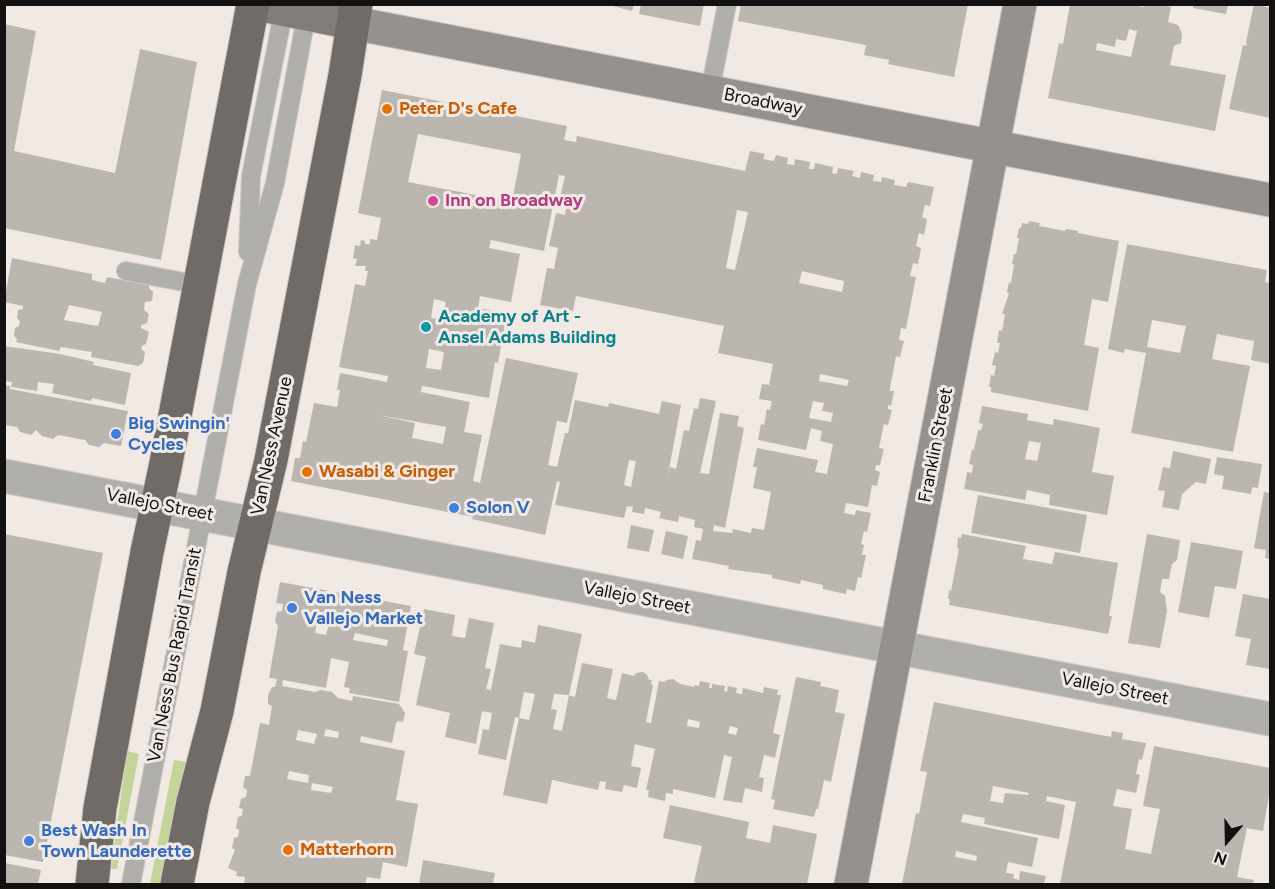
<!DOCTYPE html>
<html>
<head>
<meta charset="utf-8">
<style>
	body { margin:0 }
	#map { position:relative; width:1275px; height:889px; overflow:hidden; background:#f0e9e4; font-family:Figtree,sans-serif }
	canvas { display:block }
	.frame { position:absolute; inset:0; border:6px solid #131110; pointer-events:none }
	.north { position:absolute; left:1197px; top:811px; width:60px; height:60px; -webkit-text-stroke:4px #f0e9e4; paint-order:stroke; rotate:200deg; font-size:16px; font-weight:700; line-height:24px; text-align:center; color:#131110 }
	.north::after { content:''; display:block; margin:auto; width:21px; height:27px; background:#131110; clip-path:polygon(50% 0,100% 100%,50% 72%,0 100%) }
</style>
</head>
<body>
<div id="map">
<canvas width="1275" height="889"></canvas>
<div class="frame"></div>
<div class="north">N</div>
</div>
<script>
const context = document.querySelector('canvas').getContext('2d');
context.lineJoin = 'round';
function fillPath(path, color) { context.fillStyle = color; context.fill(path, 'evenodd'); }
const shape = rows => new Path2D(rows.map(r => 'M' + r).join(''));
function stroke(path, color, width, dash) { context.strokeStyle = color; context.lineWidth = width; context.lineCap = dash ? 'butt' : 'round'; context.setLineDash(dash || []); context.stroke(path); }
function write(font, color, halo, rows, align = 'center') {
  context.font = font + ' Figtree,sans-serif'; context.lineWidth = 6; context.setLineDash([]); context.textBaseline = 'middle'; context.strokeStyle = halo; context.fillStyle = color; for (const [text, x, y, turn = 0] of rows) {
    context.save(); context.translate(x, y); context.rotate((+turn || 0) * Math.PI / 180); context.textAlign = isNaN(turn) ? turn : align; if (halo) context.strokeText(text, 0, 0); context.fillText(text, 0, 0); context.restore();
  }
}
const green = shape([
	[127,751,139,754,117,869,111,869],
	[174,760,186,762,176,799,160,884,150,884]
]);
const building = shape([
	[605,4,634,4,632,11],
	[641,4,704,4,700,26,639,14],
	[741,4,968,4,954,77,888,64,889,60,864,55,866,45,738,21],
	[1070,4,1127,4,1144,7,1145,4,1157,4,1171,7,1168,22,1178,25,1182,34,1181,43,1174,46,1170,65,1226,75,1215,131,1048,98,1059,43,1063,44],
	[1129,29,1137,31,1131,57,1096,50,1097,43,1115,47,1116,39,1126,41],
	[1193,4,1228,4,1226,14,1193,8],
	[1254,4,1270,8,1270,118,1229,109,1243,45,1247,46,1246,42],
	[4,24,36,31,14,151,115,173,140,49,197,62,161,260,4,228],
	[382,90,567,126,564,140,576,142,577,136,745,171,750,151,765,154,763,159,774,161,776,155,788,158,787,164,794,165,795,159,810,162,809,169,814,169,815,163,833,167,832,173,837,174,838,168,854,171,852,176,860,178,861,172,874,175,873,181,881,182,882,177,895,180,894,185,906,187,908,182,934,187,930,206,925,205,922,217,927,219,924,235,919,233,916,246,921,248,918,264,913,263,910,276,916,277,906,329,901,328,899,340,904,341,900,357,896,356,890,388,890,391,894,391,891,406,888,405,888,409,892,410,888,425,884,424,882,433,879,448,884,449,880,465,876,465,875,470,880,472,877,486,872,485,868,507,846,503,844,513,855,515,856,510,871,513,867,532,864,531,861,544,864,545,862,555,866,555,861,578,858,577,855,591,847,589,846,594,823,589,823,585,801,580,800,584,772,578,772,575,728,569,729,566,692,559,696,540,701,541,703,529,694,527,695,520,679,516,678,522,659,518,661,512,645,508,644,514,632,512,633,507,627,506,624,518,555,505,560,482,557,481,545,535,472,519,473,517,291,481,295,458,300,458,303,441,306,442,314,403,337,407,340,390,337,390,340,373,387,382,388,376,339,367,355,284,365,286,368,271,365,271,366,266,355,266,357,259,353,258,355,245,360,246,361,240,365,241,365,244,370,244,370,239,377,240,381,218,358,213],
	[418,134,521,154,512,202,408,182],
	[559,175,565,176,560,198,568,200,565,215,556,213,549,246,558,248,554,269,547,268,540,305,573,311,576,296,724,326,718,353,773,364,769,385,762,384,759,399,772,401,770,410,767,409,764,425,761,424,758,440,806,450,811,428,822,431,820,441,833,444,827,474,815,472,818,460,757,448,753,467,757,467,753,488,771,492,764,530,752,528,751,533,733,529,732,533,713,531,714,525,725,528,744,428,737,426,739,416,720,413,709,474,700,473,716,401,700,398,698,409,694,408,689,431,684,430,676,469,670,467,667,480,681,405,662,401,659,414,609,403,608,407,575,400,568,433,565,433,557,467,548,465,557,421,567,423,578,373,506,358,480,483,473,481,482,435,464,432,470,402,421,392,422,386,489,398,495,362,498,363,507,313,478,308,480,296,511,302,520,254,489,248,491,240,544,251],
	[737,210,748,212,735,270,726,268],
	[802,271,844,281,842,292,799,283],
	[434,299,446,302,442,320,431,318],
	[429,349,444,352,441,370,426,368],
	[820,374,849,380,847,386,819,381],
	[813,401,824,403,822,411,833,413,831,422,809,418],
	[378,415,446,427,443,444,412,438,415,423],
	[629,460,636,461,631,487,624,485],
	[1029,221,1040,223,1039,226,1065,231,1066,229,1078,231,1078,233,1119,241,1108,302,1092,299,1084,345,1099,348,1088,411,991,392,991,387,989,387,991,375,994,376,996,366,992,365,995,352,998,353,1000,343,997,343,999,330,1002,331,1005,314,1002,314,1009,293,1007,292,1009,282,1011,283,1014,265,1012,264,1014,254,1016,254,1019,238,1017,238,1019,228,1021,228,1022,223,1028,224],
	[1127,244,1267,270,1265,282,1270,283,1270,364,1251,360,1254,341,1217,334,1212,359,1250,366,1233,452,1131,433,1146,353,1125,349,1124,353,1108,349],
	[1152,320,1186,326,1180,353,1147,347],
	[12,258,92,274,92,280,105,283,107,277,149,285,149,288,153,292,152,301,145,302,144,310,149,314,147,323,141,325,141,328,149,332,146,344,142,346,141,349,145,352,143,363,138,366,91,357,92,352,61,347,59,351,16,342,17,339,14,336,15,328,19,326,20,321,17,318,18,310,23,309,23,306,4,302],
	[69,305,102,312,98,326,64,320],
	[4,346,60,354,94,362,93,365,131,373,125,405,92,398,91,401,52,393,54,384,38,382,37,391,11,387,12,382,4,381],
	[4,385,10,386,10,389,128,411,121,446,104,443,99,447,89,445,85,440,58,435,53,439,42,436,36,430,31,435,20,432,17,427,4,425],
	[982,406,1028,414,1027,420,1053,425,1054,419,1100,428,1092,472,1114,476,1107,515,1049,505,1050,495,1027,490,1025,500,964,489,967,472,972,473,973,465,969,464,972,449,974,450,978,430,981,430,983,424,979,423],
	[1029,441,1041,443,1037,461,1025,459],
	[1173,451,1211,459,1206,484,1196,482,1182,494,1179,510,1162,507,1165,491,1158,490,1163,467,1170,468],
	[1217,457,1262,464,1258,488,1252,487,1251,494,1222,489,1224,476,1214,474],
	[1264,492,1270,493,1270,559,1265,558,1266,550,1254,548],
	[978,495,1087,515,1080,553,971,533],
	[631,525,654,530,649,552,627,548],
	[666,531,688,536,683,559,661,554],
	[4,534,103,553,43,862,4,855],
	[962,534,1026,546,1023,559,1052,564,1055,552,1118,563,1109,616,1112,616,1108,634,949,605,950,599,948,599,949,590,951,591,959,549,957,548,958,537,961,538],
	[1147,534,1180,540,1177,560,1172,564,1169,579,1162,579,1160,592,1165,596,1167,611,1160,648,1128,643],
	[1191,542,1243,551,1236,589,1215,586,1209,618,1178,612],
	[280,582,411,606,403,650,408,651,399,702,349,693,350,688,344,687,349,662,331,658,326,688,283,680,282,686,315,692,321,690,332,692,338,698,352,701,353,696,399,704,405,713,403,722,398,721,396,723,392,743,361,736,360,742,405,751,396,800,418,804,407,867,383,862,380,879,367,877,365,884,244,884,245,877,236,876,237,872,228,868,235,850,232,848,234,838,238,837,239,830,236,828,238,817,242,816,243,809,239,808,241,799,246,797,247,790,243,787,245,776,250,776,260,723,269,725,272,706,268,704,268,695,272,687,275,687,277,679,269,678,278,626,275,621,277,612,282,611,283,604,276,603],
	[317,621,329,624,326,635,315,633],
	[355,633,388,640,387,646,353,640],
	[326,729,339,732,338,738,324,736],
	[298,730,317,734,314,744,296,740],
	[289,771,309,775,308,783,287,779],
	[312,783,333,787,331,793,311,790],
	[1243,594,1270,599,1270,669,1246,665,1251,639,1235,636],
	[424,609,455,615,452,636,465,638,469,618,494,623,485,668,491,669,486,689,491,690,500,644,521,648,522,640,535,643,538,625,582,634,569,695,554,694,551,709,557,710,553,729,562,731,569,695,575,697,582,663,613,669,607,698,616,700,622,673,634,676,636,673,643,672,647,675,649,680,652,680,651,684,653,685,646,722,651,723,659,681,664,682,667,680,673,679,680,684,694,687,695,685,699,686,700,681,710,683,709,688,712,688,712,684,725,686,724,691,727,692,728,686,737,688,736,693,742,694,743,688,763,693,764,687,778,690,777,695,781,695,773,733,780,735,775,758,764,755,759,777,764,778,762,792,745,788,742,803,723,800,732,757,724,755,715,798,673,789,673,794,666,793,665,801,648,797,649,790,646,790,655,749,635,744,631,766,641,768,637,788,624,785,622,792,605,789,606,782,600,781,598,790,552,780,547,804,503,795,519,718,515,717,506,760,478,754,483,729,489,730,492,713,482,711,476,744,445,737,450,713,416,705,426,657,414,654],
	[524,692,535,694,529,720,519,718],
	[688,719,700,722,699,728,687,726],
	[730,726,738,728,736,735,728,733],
	[796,677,821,682,820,686,839,690,835,712,845,714,831,782,824,780,818,809,816,809,814,817,773,809,775,800,771,799],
	[934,702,1111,737,1112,731,1123,733,1122,739,1146,743,1142,760,1139,759,1136,774,1140,775,1136,793,1117,789,1113,806,1132,809,1125,849,1151,854,1160,809,1143,806,1154,746,1270,768,1270,789,1263,831,1247,828,1237,877,1254,880,1253,884,1060,884,1076,802,1047,796,1046,801,1065,805,1059,839,984,824,985,818,963,814,961,822,1038,838,1032,867,1008,862,1006,873,1014,874,1013,878,1019,880,1020,871,1046,876,1044,884,902,884,916,813,919,814,927,772,920,771],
	[993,786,1029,793,1028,795,1005,793,1003,803,990,801],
	[956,851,977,856,976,861,955,857],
	[670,805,749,822,746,838,770,843,773,825,817,834,807,884,698,884,694,882,702,846,663,838],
	[423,860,495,873,493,884,419,884],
	[5,863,41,870,38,884,5,884]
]);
const lane = shape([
	[710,91,727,4],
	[248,252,251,176,285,4],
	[126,271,199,285],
	[131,884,247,284,275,183,308,7]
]);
const street = shape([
	[4,476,1270,719]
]);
const secondary = shape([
	[353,23,1270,200],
	[851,884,1020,4]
]);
const primary = shape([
	[256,4,353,23]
]);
const highway = shape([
	[92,884,100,808,147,552,165,468,253,4],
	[177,884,193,802,217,711,244,572,271,460,345,75,356,4]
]);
const markers = [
	[387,109,6,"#e8710a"],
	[433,201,6,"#d1479c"],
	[426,327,6,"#0f9aa8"],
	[116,434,6,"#3f7fe0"],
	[307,472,6,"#e8710a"],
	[454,508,6,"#3f7fe0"],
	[292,608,6,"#3f7fe0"],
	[29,841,6,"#3f7fe0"],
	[288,850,6,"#e8710a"]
];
const streetNames = [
	["Broadway",763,102,11],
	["Franklin Street",936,445,-79],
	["Van Ness Avenue",272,446,-78],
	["Vallejo Street",160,505,11],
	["Vallejo Street",637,598,11],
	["Van Ness Bus Rapid Transit",175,655,-79],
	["Vallejo Street",1115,689,11]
];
const foodNames = [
	["Peter D's Cafe",399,109],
	["Wasabi & Ginger",319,472],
	["Matterhorn",300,850]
];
const hotelNames = [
	["Inn on Broadway",445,201]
];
const cultureNames = [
	["Academy of Art -",438,317],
	["Ansel Adams Building",438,338]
];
const shopNames = [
	["Big Swingin'",128,424],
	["Cycles",128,445],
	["Solon V",466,508],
	["Van Ness",304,598],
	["Vallejo Market",304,619],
	["Best Wash In",41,831],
	["Town Launderette",41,852]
];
fillPath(green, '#c3d599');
fillPath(building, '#bcb6b1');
stroke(lane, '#cdc6c2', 20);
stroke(street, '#cdc6c2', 35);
stroke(secondary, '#cdc6c2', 35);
stroke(primary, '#cdc6c2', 35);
stroke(highway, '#cdc6c2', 35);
stroke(lane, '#b1afac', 18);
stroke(street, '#b1afac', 33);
stroke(secondary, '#95918e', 33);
stroke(primary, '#817c78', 33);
stroke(highway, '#706b66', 33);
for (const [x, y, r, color] of markers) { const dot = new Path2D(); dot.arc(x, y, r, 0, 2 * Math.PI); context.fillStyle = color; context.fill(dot); stroke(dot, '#f0e9e4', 2); }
write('18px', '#131110', '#f0e9e4', streetNames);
write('bold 18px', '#c56008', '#f0e9e4', foodNames, 'left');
write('bold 18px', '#b23c85', '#f0e9e4', hotelNames, 'left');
write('bold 18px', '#0d838f', '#f0e9e4', cultureNames, 'left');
write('bold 18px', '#366cbe', '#f0e9e4', shopNames, 'left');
</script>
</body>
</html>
